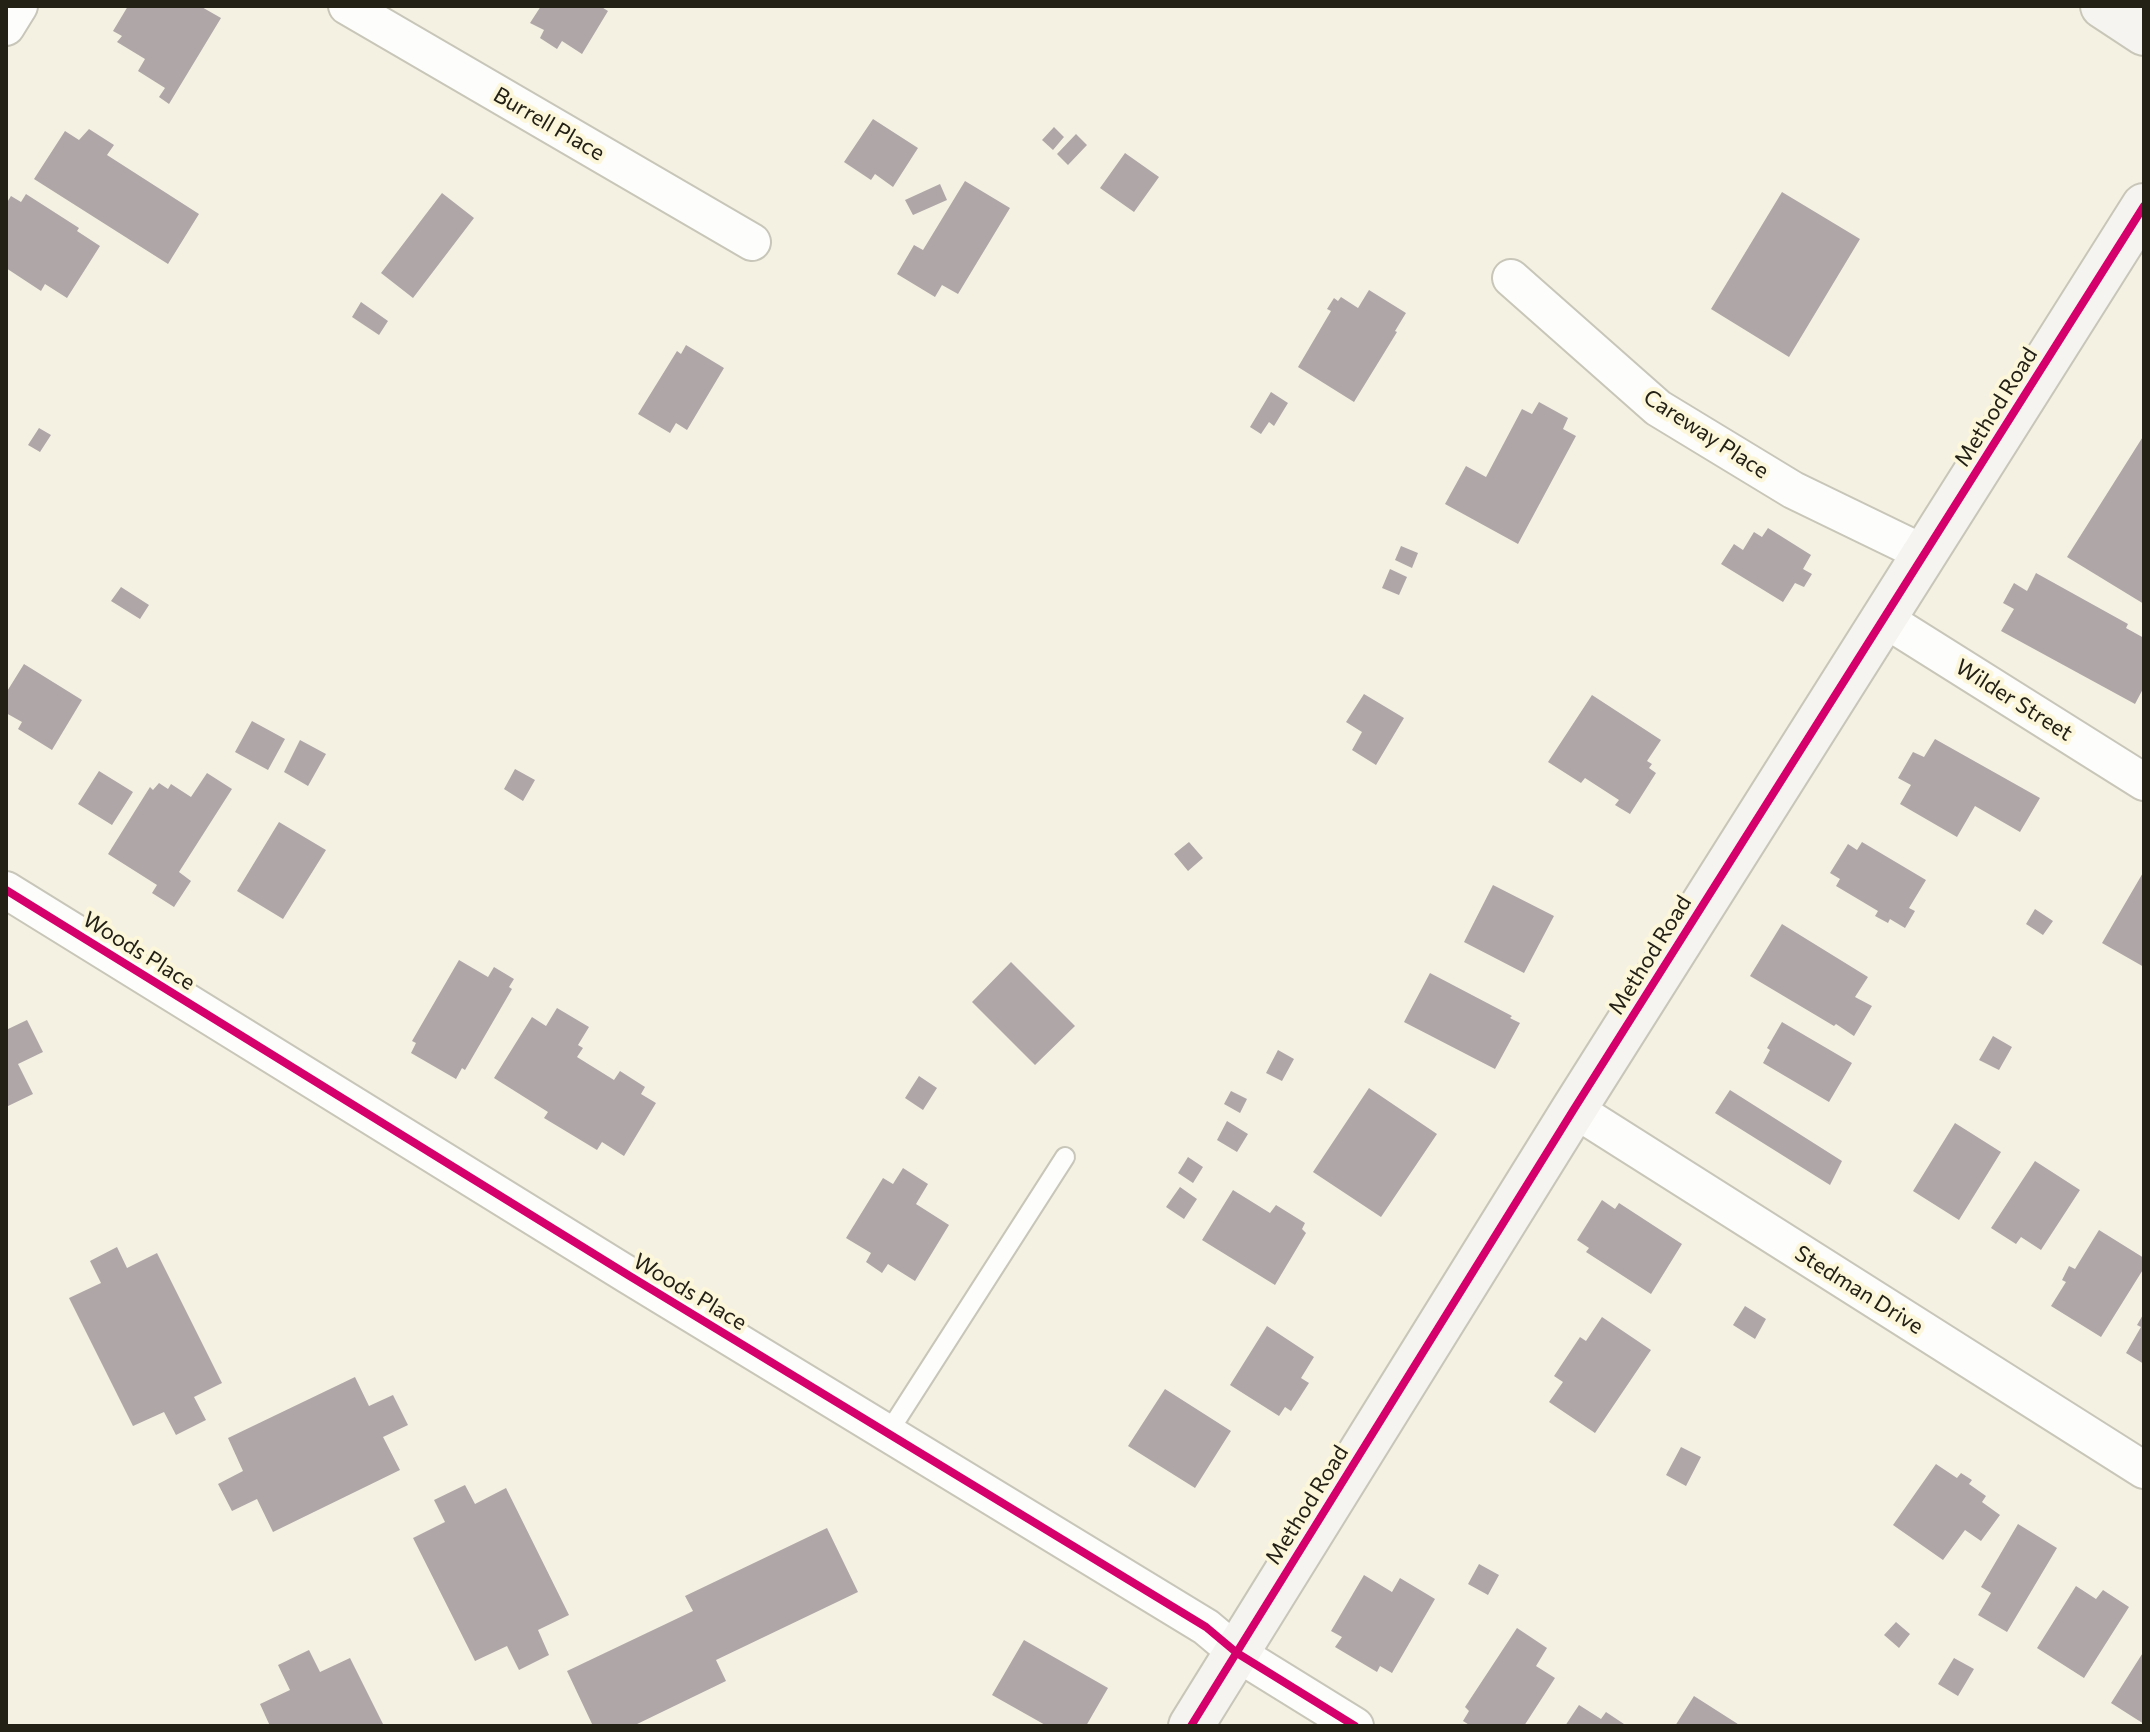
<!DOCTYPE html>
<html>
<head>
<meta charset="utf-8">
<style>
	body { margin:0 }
	#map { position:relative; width:2150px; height:1732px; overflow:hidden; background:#f4f1e2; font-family:Commissioner,sans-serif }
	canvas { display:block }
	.frame { position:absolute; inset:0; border:8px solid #232016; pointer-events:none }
</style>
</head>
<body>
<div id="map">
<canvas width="2150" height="1732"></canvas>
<div class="frame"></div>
</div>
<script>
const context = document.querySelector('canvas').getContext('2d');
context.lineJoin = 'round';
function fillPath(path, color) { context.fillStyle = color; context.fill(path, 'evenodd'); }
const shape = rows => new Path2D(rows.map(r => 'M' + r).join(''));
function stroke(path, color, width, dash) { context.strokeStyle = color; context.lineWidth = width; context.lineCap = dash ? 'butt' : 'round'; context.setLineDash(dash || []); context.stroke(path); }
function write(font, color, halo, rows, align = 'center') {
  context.font = font + ' Commissioner,sans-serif'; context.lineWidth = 8; context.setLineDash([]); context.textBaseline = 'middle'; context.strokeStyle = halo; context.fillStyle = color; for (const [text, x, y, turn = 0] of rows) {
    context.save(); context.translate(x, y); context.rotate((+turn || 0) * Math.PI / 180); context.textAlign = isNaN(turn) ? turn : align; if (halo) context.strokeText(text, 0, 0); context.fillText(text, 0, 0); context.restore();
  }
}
const building = shape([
	[128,6,200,6,221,18,169,104,159,97,165,88,138,71,145,59,117,42,122,36,113,31],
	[541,6,600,6,608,11,582,54,562,41,557,49,540,38,544,30,530,23],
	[873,119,918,148,893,187,875,174,871,180,844,162],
	[1054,127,1064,137,1053,150,1042,140],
	[89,129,114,145,107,155,199,214,168,264,34,179,65,131,79,140],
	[1076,134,1087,145,1068,165,1057,154],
	[1125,153,1159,177,1134,212,1100,188],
	[965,181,1010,208,958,294,942,285,935,297,897,274,914,245,923,250],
	[940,184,947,200,913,215,905,200],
	[1782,192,1860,239,1789,357,1711,309],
	[442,193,474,218,413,298,381,273],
	[26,194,79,228,77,231,100,246,67,298,45,284,41,291,6,268,6,204,11,196,21,202],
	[1369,290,1406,313,1395,331,1397,332,1354,402,1298,367,1331,311,1327,309,1334,298,1338,301,1341,297,1358,308],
	[361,302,388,321,379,335,352,317],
	[686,345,724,368,687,430,676,423,670,433,638,414,677,351,681,354],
	[1271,392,1288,403,1274,426,1269,422,1261,434,1250,427],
	[1539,402,1568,418,1563,429,1576,436,1518,544,1445,504,1466,466,1486,477,1522,409,1532,414],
	[39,428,51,435,40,452,28,445],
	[2144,435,2144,604,2067,557],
	[1768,528,1811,555,1803,569,1812,574,1804,587,1795,583,1783,602,1721,564,1734,544,1743,550,1754,532,1762,537],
	[1401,546,1418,553,1412,568,1395,560],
	[1390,569,1407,577,1399,595,1382,588],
	[2036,573,2128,624,2126,628,2144,638,2144,687,2135,704,2001,631,2014,609,2003,603,2014,583,2027,591],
	[121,587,149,605,140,619,111,601],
	[24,664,82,700,52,750,18,729,22,722,6,713,6,693],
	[1364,694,1404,718,1376,765,1352,750,1362,732,1346,722],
	[1592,695,1661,740,1647,761,1652,764,1649,768,1656,773,1630,814,1615,805,1619,800,1585,778,1581,783,1548,762],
	[252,721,285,739,268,770,235,752],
	[1935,739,2040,798,2020,832,1975,806,1957,837,1900,804,1911,785,1898,778,1913,752,1924,757],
	[300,740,326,754,308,786,284,772],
	[515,769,535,780,523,801,504,789],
	[99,771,133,792,112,825,78,804],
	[207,773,232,789,179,872,191,881,174,907,152,893,157,885,108,854,150,787,153,790,159,783,168,789,171,784,191,797],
	[279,822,326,850,283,919,237,891],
	[1189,842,1203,858,1188,871,1174,854],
	[1862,842,1926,880,1909,908,1915,911,1905,928,1890,919,1888,923,1875,916,1878,911,1836,886,1840,879,1830,873,1848,844,1857,850],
	[2144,871,2144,967,2102,943],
	[1493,885,1554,916,1524,973,1464,942],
	[2035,909,2053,921,2043,935,2026,924],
	[1782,924,1868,977,1855,997,1872,1006,1854,1036,1836,1024,1834,1026,1750,976],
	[459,960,488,977,494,967,514,979,509,987,512,989,465,1070,462,1068,456,1079,411,1053,416,1043,412,1041],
	[1011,962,1075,1026,1035,1065,972,1002],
	[1430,973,1512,1016,1510,1018,1520,1023,1495,1069,1404,1022],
	[557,1008,589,1027,578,1045,583,1048,577,1057,614,1080,620,1071,645,1087,641,1094,656,1103,624,1156,602,1142,597,1150,544,1118,548,1112,494,1078,532,1017,546,1026],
	[27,1020,43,1052,18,1064,33,1094,6,1107,6,1030],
	[1782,1022,1852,1063,1829,1102,1763,1063,1770,1050,1767,1048],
	[1993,1036,2012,1047,1999,1070,1979,1060],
	[1278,1050,1294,1059,1282,1081,1266,1073],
	[919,1076,937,1088,923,1110,905,1098],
	[1369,1088,1437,1134,1381,1217,1313,1172],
	[1730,1090,1842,1161,1830,1185,1715,1113],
	[1231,1091,1247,1099,1240,1113,1224,1104],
	[1227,1121,1248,1134,1237,1152,1217,1140],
	[1955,1123,2001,1152,1959,1220,1913,1191],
	[1188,1157,1203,1167,1193,1183,1178,1173],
	[2035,1161,2080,1190,2041,1250,2021,1237,2016,1244,1991,1228],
	[903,1168,928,1184,916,1204,949,1225,915,1281,888,1264,882,1273,866,1262,871,1253,846,1238,883,1178,893,1184],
	[1180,1187,1197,1199,1184,1219,1166,1207],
	[1233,1190,1270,1213,1276,1205,1305,1223,1302,1229,1306,1233,1275,1285,1202,1240],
	[1602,1200,1615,1209,1619,1203,1682,1244,1651,1294,1586,1252,1589,1248,1577,1240],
	[2099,1230,2144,1258,2144,1268,2101,1337,2051,1306,2066,1282,2062,1280,2069,1266,2075,1269],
	[117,1247,127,1268,157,1253,222,1383,194,1397,206,1420,176,1435,164,1412,133,1426,69,1298,101,1283,90,1261],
	[1745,1306,1766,1319,1755,1339,1733,1325],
	[2144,1313,2144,1364,2126,1353,2141,1327,2137,1325],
	[1602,1317,1651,1350,1595,1433,1549,1402,1563,1382,1554,1376,1580,1337,1586,1341],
	[1267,1326,1314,1357,1301,1378,1309,1383,1291,1411,1285,1407,1279,1416,1230,1385],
	[355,1377,369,1406,393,1395,408,1425,383,1437,400,1470,273,1532,257,1499,232,1511,218,1484,243,1471,228,1438],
	[1165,1389,1231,1431,1195,1488,1128,1446],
	[1681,1447,1701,1457,1686,1486,1666,1475],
	[1936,1464,1957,1478,1961,1473,1972,1480,1969,1484,1986,1496,1982,1502,2000,1515,1981,1541,1965,1530,1943,1560,1893,1525],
	[465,1485,475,1504,506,1488,569,1615,538,1630,549,1655,519,1670,507,1646,475,1661,413,1538,445,1522,434,1500],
	[2018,1524,2057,1548,2007,1632,1978,1615,1991,1593,1981,1587],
	[827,1528,858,1592,716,1660,726,1681,633,1726,593,1726,567,1671,693,1611,685,1596],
	[1479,1564,1499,1575,1488,1595,1468,1584],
	[1364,1575,1392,1592,1400,1578,1435,1599,1392,1673,1380,1666,1377,1672,1335,1647,1342,1637,1331,1631],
	[2076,1586,2096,1599,2103,1590,2129,1607,2084,1678,2037,1648],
	[1896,1622,1910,1634,1899,1648,1884,1635],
	[1517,1628,1547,1648,1536,1666,1555,1678,1524,1726,1471,1726,1463,1721,1469,1711,1465,1707],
	[1024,1640,1108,1688,1086,1726,1047,1726,992,1695],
	[309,1650,320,1672,350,1658,384,1726,270,1726,260,1704,290,1690,278,1665],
	[2144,1651,2144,1724,2111,1703],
	[1954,1658,1974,1669,1958,1696,1938,1684],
	[1694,1696,1741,1726,1675,1726],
	[1579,1705,1601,1719,1606,1712,1627,1726,1565,1726]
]);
const lane = shape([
	[888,1433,1065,1157]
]);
const street = shape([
	[347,6,752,242],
	[6,27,19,6],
	[1511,278,1658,408,1793,490,1925,554],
	[1883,618,2144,782],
	[6,890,628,1275,1206,1627,1237,1653,1355,1726],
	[1574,1109,2144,1470]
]);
const secondary = shape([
	[2103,6,2144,33],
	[1191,1726,1574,1109,2144,206]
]);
const cycleway = shape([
	[6,890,628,1275,1206,1627,1237,1653,1355,1726],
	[1191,1726,1574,1109,2144,206]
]);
const streetNames = [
	["Burrell Place",549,124,30],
	["Method Road",1996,407,-58],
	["Careway Place",1706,434,33],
	["Wilder Street",2014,700,32],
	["Woods Place",139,951,32],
	["Method Road",1650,955,-58],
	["Stedman Drive",1859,1290,32],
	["Woods Place",690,1292,31],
	["Method Road",1307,1505,-58]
];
fillPath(building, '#afa6a8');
stroke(lane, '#c8c6b9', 22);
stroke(street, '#c8c6b9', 40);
stroke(secondary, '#c8c6b9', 48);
stroke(lane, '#fdfdfb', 18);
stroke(street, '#fdfdfb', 36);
stroke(secondary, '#f6f4f0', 44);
stroke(cycleway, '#d6006c', 8);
write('22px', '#232016', '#fcf6da', streetNames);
</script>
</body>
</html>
